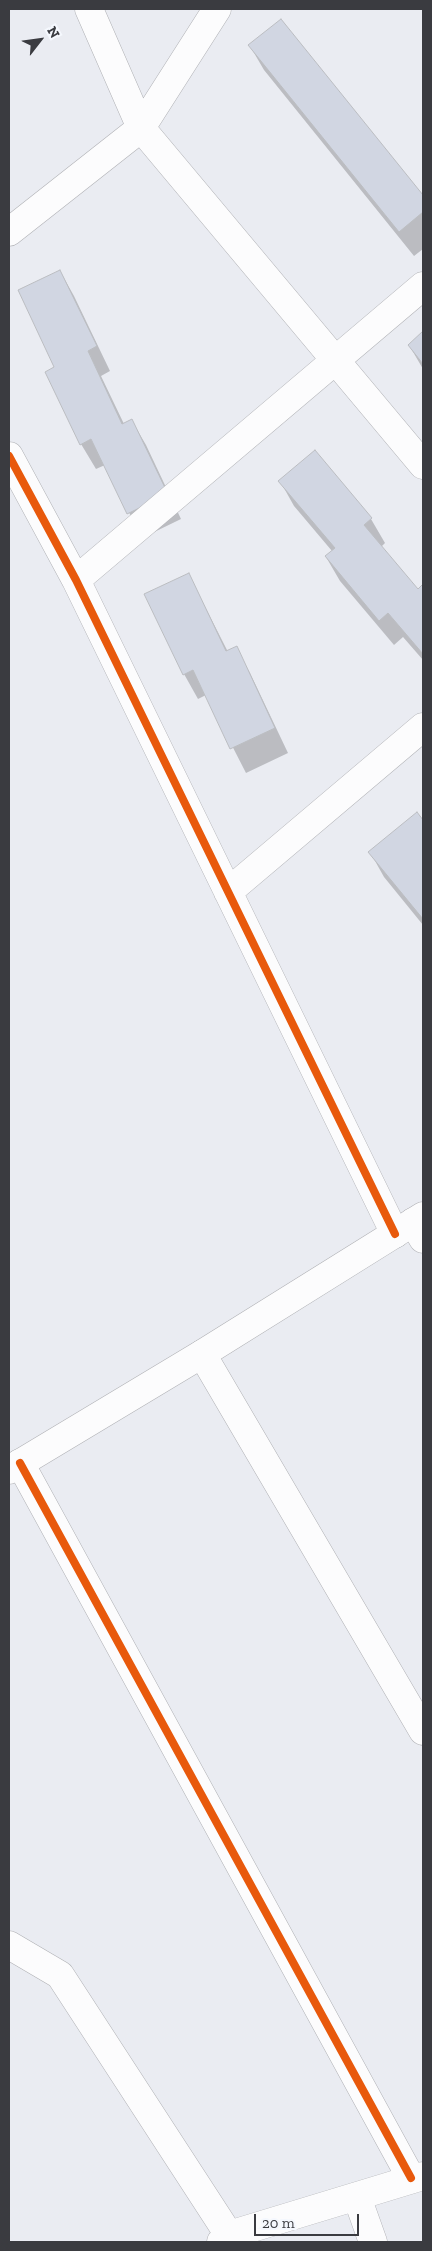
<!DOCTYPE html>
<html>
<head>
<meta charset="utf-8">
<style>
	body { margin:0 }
	#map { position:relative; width:432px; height:2251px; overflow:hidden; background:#eaecf2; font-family:"Zilla Slab",serif }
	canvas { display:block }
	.frame { position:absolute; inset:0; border:10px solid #3a3b40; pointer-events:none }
	.north { position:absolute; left:15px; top:15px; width:50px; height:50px; -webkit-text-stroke:4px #f5f8fe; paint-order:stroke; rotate:60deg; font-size:14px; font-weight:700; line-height:20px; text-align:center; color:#3a3b40 }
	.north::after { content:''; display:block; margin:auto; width:18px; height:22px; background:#3a3b40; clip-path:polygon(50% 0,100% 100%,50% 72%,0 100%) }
	.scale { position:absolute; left:254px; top:2214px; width:105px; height:22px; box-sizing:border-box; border:2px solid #3a3b40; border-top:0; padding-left:6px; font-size:15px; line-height:18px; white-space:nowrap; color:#3a3b40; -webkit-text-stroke:4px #f5f8fe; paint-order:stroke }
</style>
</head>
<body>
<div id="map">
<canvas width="432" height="2251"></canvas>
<div class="frame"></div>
<div class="north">N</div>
<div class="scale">20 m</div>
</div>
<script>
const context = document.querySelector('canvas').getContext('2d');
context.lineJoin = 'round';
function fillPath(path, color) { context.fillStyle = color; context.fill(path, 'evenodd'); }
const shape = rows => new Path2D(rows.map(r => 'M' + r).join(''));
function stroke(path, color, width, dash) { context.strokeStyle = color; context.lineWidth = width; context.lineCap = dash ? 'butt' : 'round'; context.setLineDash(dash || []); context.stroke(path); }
const shadow = shape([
	[280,21,423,196,423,249,414,256,264,70,250,46],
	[60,271,74,296,110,371,101,376,124,424,132,421,146,445,181,519,142,538,105,465,96,469,81,444,56,367],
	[423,333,423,369,409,345],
	[280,481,371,519,385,543,381,547,418,590,423,586,423,660,403,637,394,645,340,581,326,557,332,551,294,506],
	[189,575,228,652,236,648,250,673,288,753,246,773,206,695,198,699,184,674],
	[417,814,423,822,423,925,384,877,370,852]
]);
const building = shape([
	[281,19,423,195,423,212,399,232,248,45,281,19],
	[60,270,97,346,88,351,122,424,132,419,168,494,127,514,91,439,80,445,45,372,54,367,18,290,60,270],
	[423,331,423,364,408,345,423,331],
	[315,450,372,518,364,525,418,589,423,584,423,654,388,613,379,621,325,556,335,548,278,481,315,450],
	[189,573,226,651,237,646,275,728,230,749,193,670,183,675,144,594,189,573],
	[417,812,423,820,423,919,368,852,417,812]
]);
const street = shape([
	[217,9,141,128,423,465],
	[9,232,141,128,89,9],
	[9,456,76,580,395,1234],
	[76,580,423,286],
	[228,892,423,727],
	[413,1222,423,1239],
	[202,1354,423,1731],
	[20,1463,411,2178],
	[9,1945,60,1975,229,2235],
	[357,2197,373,2242],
	[221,2242,229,2235,423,2176]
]);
const secondary = shape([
	[9,1470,202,1354,423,1216]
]);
const cycleway = shape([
	[9,456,76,580,395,1234],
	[20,1463,411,2178]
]);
fillPath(shadow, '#0003');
fillPath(building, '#d1d6e2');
stroke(building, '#bbbdc1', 1);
stroke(street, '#afb0b4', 29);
stroke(secondary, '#afb0b4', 29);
stroke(street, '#fcfcfd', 28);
stroke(secondary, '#fcfcfd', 28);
stroke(cycleway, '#e8590c', 8);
</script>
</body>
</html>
